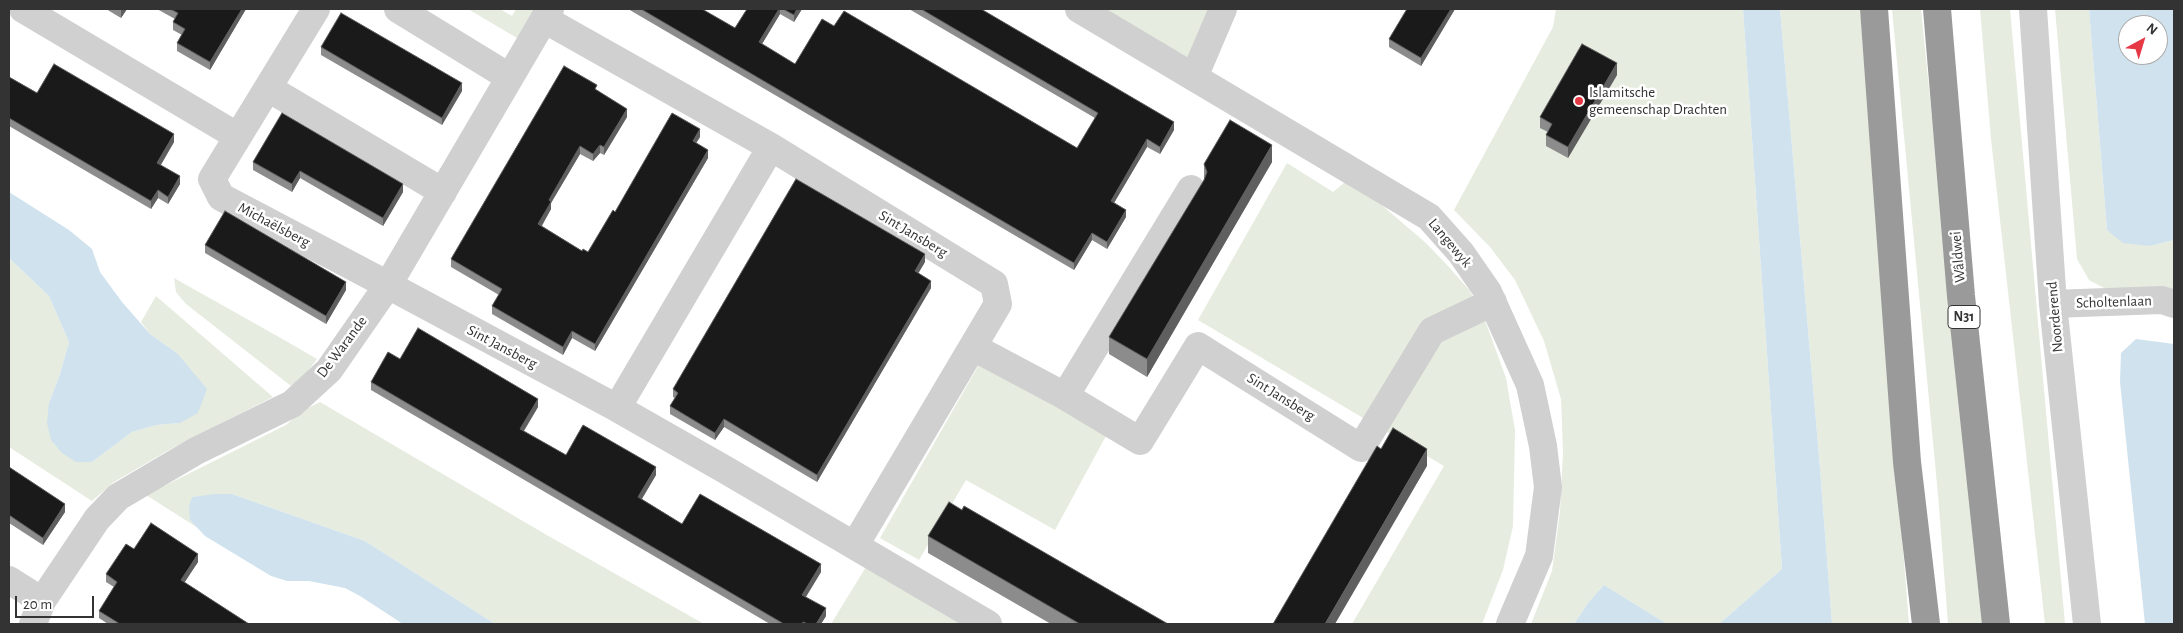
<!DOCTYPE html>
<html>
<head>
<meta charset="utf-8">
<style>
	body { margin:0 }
	#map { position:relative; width:2183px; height:633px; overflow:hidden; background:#fff; font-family:"Alegreya Sans",sans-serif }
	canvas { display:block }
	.frame { position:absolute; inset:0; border:10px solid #333; pointer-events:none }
	.north { position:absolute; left:2118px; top:15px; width:50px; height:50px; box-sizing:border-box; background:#fff; border:1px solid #adadad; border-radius:50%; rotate:39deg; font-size:14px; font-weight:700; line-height:20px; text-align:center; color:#333 }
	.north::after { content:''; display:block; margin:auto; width:18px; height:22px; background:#e63946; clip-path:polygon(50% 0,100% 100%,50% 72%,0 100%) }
	.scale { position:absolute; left:15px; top:596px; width:79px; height:22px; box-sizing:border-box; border:2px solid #333; border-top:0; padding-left:6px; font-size:15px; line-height:18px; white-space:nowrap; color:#333; -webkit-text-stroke:4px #fff; paint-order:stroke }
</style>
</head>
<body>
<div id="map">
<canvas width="2183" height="633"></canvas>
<div class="frame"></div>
<div class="north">N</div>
<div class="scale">20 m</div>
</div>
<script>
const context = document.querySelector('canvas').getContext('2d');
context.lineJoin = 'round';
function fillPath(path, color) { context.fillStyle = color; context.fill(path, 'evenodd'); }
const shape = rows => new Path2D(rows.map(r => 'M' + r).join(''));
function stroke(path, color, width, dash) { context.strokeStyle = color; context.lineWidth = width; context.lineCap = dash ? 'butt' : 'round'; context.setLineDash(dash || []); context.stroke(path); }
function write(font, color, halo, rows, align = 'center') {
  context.font = font + ' "Alegreya Sans",sans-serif'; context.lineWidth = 5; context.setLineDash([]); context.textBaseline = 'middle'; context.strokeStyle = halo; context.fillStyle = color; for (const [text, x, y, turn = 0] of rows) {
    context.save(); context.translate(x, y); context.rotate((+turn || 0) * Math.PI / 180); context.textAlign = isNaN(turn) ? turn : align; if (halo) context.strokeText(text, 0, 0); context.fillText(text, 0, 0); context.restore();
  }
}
const green = shape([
	[468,9,500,9,512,16,516,9,542,9,522,41],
	[1105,9,1211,9,1190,59],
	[1556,9,1743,9,1782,569,1719,624,1667,624,1604,585,1588,603,1574,624,1531,624,1552,571,1560,512,1563,452,1561,399,1544,341,1515,280,1490,247,1454,210,1553,27],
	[1780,9,1860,9,1909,624,1832,624,1819,456],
	[1892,9,1921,9,1949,286,1988,624,1948,624,1938,495],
	[1980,9,2010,9,2065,624,2045,624,1991,139],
	[2055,9,2089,9,2107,230,2150,246,2174,240,2174,292,2104,288,2089,280,2077,259],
	[1287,163,1333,192,1350,178,1426,243,1448,266,1470,291,1486,323,1506,378,1515,430,1513,526,1503,570,1482,624,1352,624,1444,466,1198,320],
	[9,258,49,296,69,342,60,374,49,403,92,462,132,432,156,425,180,423,177,353,150,334,141,322,156,296,273,397,169,450,114,482,92,501,9,447],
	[174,278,286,341,317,359,307,372,291,386,186,304,176,292],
	[981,361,1107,434,1055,530,966,480,919,560,880,538],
	[320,402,545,534,704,624,495,624,365,541,232,494,192,497,190,520,198,528,146,495,286,425,302,411],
	[869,562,971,624,831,624]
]);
const water = shape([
	[1743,9,1780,9,1819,456,1832,624,1719,624,1782,569],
	[2089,9,2174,9,2174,240,2150,246,2123,243,2107,230],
	[2128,25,2158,25,2158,55,2128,55],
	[9,192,69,230,92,249,100,272,122,302,150,334,177,353,207,389,198,413,180,423,156,425,132,432,92,462,76,462,62,453,51,440,47,423,49,403,60,374,69,342,49,296,9,258],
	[2136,339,2174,344,2174,624,2145,624,2120,382,2121,353],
	[216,494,232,494,365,541,495,624,403,624,360,596,345,588,309,581,287,581,271,576,205,536,190,520,189,507,192,497],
	[1604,585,1667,624,1574,624,1588,603]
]);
const minor = shape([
	[23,9,237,136],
	[316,9,212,179,221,197,388,285,617,408,724,469,988,624],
	[398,9,509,77],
	[1079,9,1429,217,1461,253,1488,292,1530,385,1543,446,1548,487,1539,556,1510,624],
	[2033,9,2053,304,2087,624],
	[544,19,771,147,994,284,998,304,855,545],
	[1194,77,1223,9],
	[268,88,443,192],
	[2053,304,2162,300,2174,304],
	[973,347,1065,396,1140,441,1198,346,1361,448,1432,331,1493,302],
	[1065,396,1191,189],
	[617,408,771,147],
	[9,580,42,601],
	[33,624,42,601,97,519,118,497,196,451,292,404,329,370,388,285,550,9]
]);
const highway = shape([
	[1874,9,1907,462,1926,624],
	[1937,9,1961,296,1996,624]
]);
const wall = shape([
	[106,9,127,9,121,18],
	[157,9,246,9,210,70,177,51,177,43,182,35,173,30,173,22,175,19],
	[628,9,702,9,735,28,747,9,802,9,794,22,780,14,762,44,795,64,834,26,1077,148,1095,118,909,9,981,9,1174,130,1160,154,1147,147,1114,203,1126,217,1107,249,1092,240,1074,270],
	[1405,9,1455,9,1421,66,1389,47,1389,39,1406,10],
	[321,47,462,91,442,125,321,55],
	[1617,75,1568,158,1546,146,1546,135,1548,132,1540,128,1540,117],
	[9,77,37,93,174,142,161,165,180,184,168,204,158,198,151,209,9,126],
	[597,90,627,117,604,155,600,153,593,161,580,154,551,203,551,209,542,226,582,251,588,252,615,212,700,137,696,143,708,158,595,351,572,338,563,355,492,314,492,306,499,295,451,267,451,259],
	[282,113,403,192,383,226,300,178,292,192,253,170,253,162],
	[1272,162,1147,377,1109,354,1109,337,1204,180,1204,164],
	[205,245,346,290,326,324,205,253],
	[925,262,918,273,931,288,817,482,724,427,715,440,670,414,670,406,675,398,673,397,673,389],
	[400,359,538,407,524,431,566,455,656,475,642,499,682,524,821,572,806,597,826,616,821,624,770,624,371,390,371,382],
	[9,467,65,512,43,545,9,523],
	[962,510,1168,624,1051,624,928,553,928,536],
	[198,562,184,582,249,624,108,624,99,618,99,611,114,587,106,582,106,574]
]);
const shadedWall = shape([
	[122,9,127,9,121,18,121,10],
	[242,9,246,9,210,70,210,62],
	[779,9,780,9,780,14,759,49,759,42],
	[797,9,802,9,794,22,794,15],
	[1451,9,1455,9,1421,66,1421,58],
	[1617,63,1617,75,1568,158,1568,147],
	[462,83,462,91,442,125,442,118],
	[627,109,627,117,604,155,604,147],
	[1174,122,1174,130,1160,154,1160,147],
	[700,129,700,137,693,148,693,141],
	[174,134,174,142,157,171,157,163],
	[1147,139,1147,147,1111,208,1111,201],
	[600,145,600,153,593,161,593,154],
	[1272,145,1272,162,1147,377,1147,359],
	[580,146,580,154,551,203,551,209,538,232,538,224,549,200],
	[708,150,708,158,595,351,595,344],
	[300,171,300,178,292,192,292,184],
	[180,176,180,184,168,204,168,197],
	[403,184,403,192,383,226,383,218],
	[158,190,158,198,151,209,151,201],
	[1126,210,1126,217,1107,249,1107,242],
	[1092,233,1092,240,1074,270,1074,263],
	[925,254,925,262,915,279,915,271],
	[931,281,931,288,817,482,817,475],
	[346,282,346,290,326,324,326,316],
	[572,331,572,338,563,355,563,347],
	[538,399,538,407,520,437,520,429],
	[724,419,724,427,715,440,715,433],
	[1427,449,1427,466,1335,624,1325,624],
	[656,467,656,475,638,505,638,497],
	[65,504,65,512,43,545,43,538],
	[198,554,198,562,181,588,181,580],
	[821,564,821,572,802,603,802,595],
	[826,608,826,616,821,624,816,624]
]);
const building = shape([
	[170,9,242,9,210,62,177,43,185,29,173,22,178,13,170,9],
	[641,9,702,9,735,28,747,9,779,9,759,42,795,64,822,19,834,26,844,11,1077,148,1098,113,921,9,981,9,1174,122,1160,147,1147,139,1111,201,1126,210,1107,242,1092,233,1074,263,641,9],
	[783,9,797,9,794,15,783,9],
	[1407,9,1451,9,1421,58,1389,39,1407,9],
	[341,13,462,83,442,118,321,47,341,13],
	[1582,44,1617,63,1568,147,1546,135,1552,124,1540,117,1582,44],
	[54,64,174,134,157,163,180,176,168,197,158,190,151,201,9,118,9,77,37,93,54,64],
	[564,66,597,85,595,89,627,109,604,147,600,145,593,154,580,146,549,200,551,202,538,224,582,251,583,249,588,252,613,210,615,212,672,113,700,129,693,141,708,150,595,344,572,331,563,347,492,306,502,289,451,259,564,66],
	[282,113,403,184,383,218,300,171,292,184,253,162,282,113],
	[1230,120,1272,145,1147,359,1109,337,1204,180,1207,172,1204,164,1230,120],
	[796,179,925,254,915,271,931,281,817,475,724,419,715,433,670,406,678,393,673,389,796,179],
	[225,211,346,282,326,316,205,245,225,211],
	[418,328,538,399,520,429,566,455,583,425,656,467,638,497,682,524,700,494,821,564,802,595,826,608,816,624,808,624,803,622,802,624,784,624,371,382,388,352,400,359,418,328],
	[1393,428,1427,449,1325,624,1273,624,1377,446,1381,449,1393,428],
	[9,467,65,504,43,538,9,515,9,467],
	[949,502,962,510,964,506,1168,624,1080,624,928,536,949,502],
	[151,523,198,554,181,580,249,624,120,624,99,611,117,582,106,574,126,544,134,549,151,523]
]);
const markers = [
	[1579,101,5,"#e63946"]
];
const shields = [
	[1964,317,32]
];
const shieldNames = [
	["N31",1964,317]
];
const poiNames = [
	["Islamitsche",1589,92],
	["gemeenschap Drachten",1589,109]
];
const streetNames = [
	["Michaëlsberg",274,225,28],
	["Sint Jansberg",913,234,31],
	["Langewyk",1450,243,50],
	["Wâldwei",1958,257,-95],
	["Scholtenlaan",2114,302,-2],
	["Noorderend",2055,317,-95],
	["De Warande",342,347,-53],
	["Sint Jansberg",502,347,28],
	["Sint Jansberg",1281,397,32]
];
fillPath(green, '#e6ecdf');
fillPath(water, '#cfe2ee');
stroke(minor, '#d0d0d0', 28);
stroke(highway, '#9a9a9a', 28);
fillPath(wall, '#8c8c8c');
fillPath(shadedWall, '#5f5f5f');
fillPath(building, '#1a1a1a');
stroke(building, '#5f5f5f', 1);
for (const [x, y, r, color] of markers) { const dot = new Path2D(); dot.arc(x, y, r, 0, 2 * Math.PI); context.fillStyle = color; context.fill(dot); stroke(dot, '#fff', 2); }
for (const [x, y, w] of shields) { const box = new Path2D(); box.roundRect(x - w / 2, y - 11.5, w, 23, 4); context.fillStyle = '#fff'; context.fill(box); stroke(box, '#333', 1); }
write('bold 14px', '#333', null, shieldNames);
write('15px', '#333', '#fff', poiNames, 'left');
write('15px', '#333', '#fff', streetNames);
</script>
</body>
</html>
